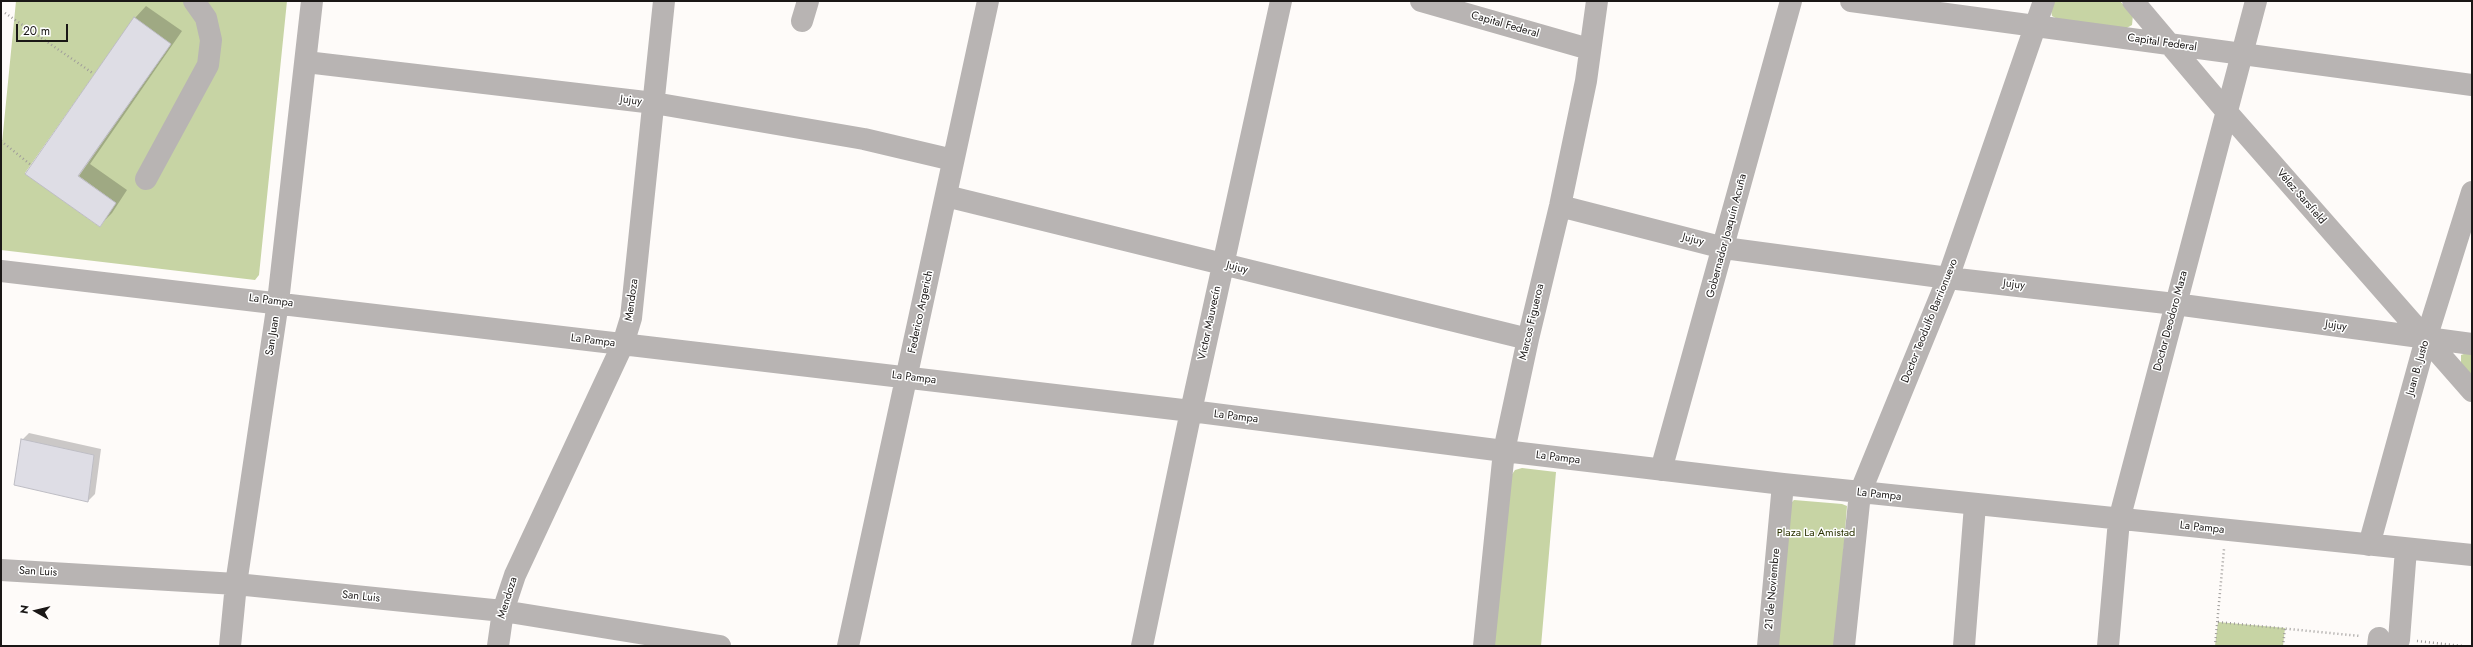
<!DOCTYPE html>
<html>
<head>
<meta charset="utf-8">
<style>
	body { margin:0 }
	#map { position:relative; width:2473px; height:647px; overflow:hidden; background:#fefbf9; font-family:Jost,sans-serif }
	canvas { display:block }
	.frame { position:absolute; inset:0; border:2px solid #1a1716; pointer-events:none }
	.north { position:absolute; left:16px; top:591px; width:40px; height:40px; -webkit-text-stroke:3px #fff; paint-order:stroke; rotate:278deg; font-size:11px; font-weight:700; line-height:16px; text-align:center; color:#1a1716 }
	.north::after { content:''; display:block; margin:auto; width:14px; height:18px; background:#1a1716; clip-path:polygon(50% 0,100% 100%,50% 72%,0 100%) }
	.scale { position:absolute; left:16px; top:24px; width:52px; height:18px; box-sizing:border-box; border:2px solid #1a1716; border-top:0; padding-left:5px; font-size:12px; line-height:14px; white-space:nowrap; color:#1a1716; -webkit-text-stroke:3px #fff; paint-order:stroke }
</style>
</head>
<body>
<div id="map">
<canvas width="2473" height="647"></canvas>
<div class="frame"></div>
<div class="north">N</div>
<div class="scale">20 m</div>
</div>
<script>
const context = document.querySelector('canvas').getContext('2d');
context.lineJoin = 'round';
function fillPath(path, color) { context.fillStyle = color; context.fill(path, 'evenodd'); }
const shape = rows => new Path2D(rows.map(r => 'M' + r).join(''));
function stroke(path, color, width, dash) { context.strokeStyle = color; context.lineWidth = width; context.lineCap = dash ? 'butt' : 'round'; context.setLineDash(dash || []); context.stroke(path); }
function write(font, color, halo, rows, align = 'center') {
  context.font = font + ' Jost,sans-serif'; context.lineWidth = 3; context.setLineDash([]); context.textBaseline = 'middle'; context.strokeStyle = halo; context.fillStyle = color; for (const [text, x, y, turn = 0] of rows) {
    context.save(); context.translate(x, y); context.rotate((+turn || 0) * Math.PI / 180); context.textAlign = isNaN(turn) ? turn : align; if (halo) context.strokeText(text, 0, 0); context.fillText(text, 0, 0); context.restore();
  }
}
const green = shape([
	[16,1,287,1,259,275,255,280,1,250,1,153],
	[134,18,171,44,79,176,116,203,100,227,25,173],
	[2052,1,2120,1,2133,15,2132,25,2123,30,2061,21,2052,16,2050,6],
	[2472,351,2472,379,2461,366,2461,355],
	[1522,468,1556,472,1541,646,1492,646,1508,480,1515,470],
	[1794,500,1842,504,1847,506,1836,646,1776,646,1789,505],
	[2218,622,2285,628,2283,646,2215,646]
]);
const shadow = shape([
	[146,6,182,31,90,164,127,190,112,213,100,225,26,173,135,18],
	[29,433,101,449,95,494,88,501,22,440]
]);
const building = shape([
	[134,17,171,44,78,176,116,203,100,227,25,174,134,17],
	[21,439,94,455,88,502,14,485,21,439]
]);
const path = shape([
	[5,13,94,74],
	[1,141,31,165],
	[2218,622,2360,636],
	[2417,641,2463,646],
	[2215,646,2224,549],
	[2283,646,2285,628]
]);
const minor = shape([
	[1421,1,1589,49],
	[1851,1,2472,85],
	[2133,1,2226,111,2472,391],
	[802,21,808,1],
	[306,62,654,103,864,139,953,160],
	[146,179,208,65,211,40,206,18,194,1],
	[946,196,1528,339],
	[1560,206,1724,248,1948,278,2175,304,2472,344],
	[1,271,1191,411,1504,451,1783,484,2472,555],
	[1661,470,1791,1],
	[2369,545,2426,339,2472,192],
	[1,570,236,584,503,611,720,646],
	[2399,640,2406,549],
	[230,646,236,584,278,302,312,1],
	[498,646,503,611,515,575,623,344,631,318,664,1],
	[848,646,988,1],
	[1142,646,1191,411,1281,1],
	[1484,646,1504,451,1528,339,1560,206,1586,81,1597,1],
	[1768,646,1783,484],
	[1844,646,1860,493,1948,278,2044,1],
	[1964,646,1975,505],
	[2108,646,2119,520,2256,1],
	[2378,646,2379,638]
]);
const streetNames = [
	["Capital Federal",1505,25,16],
	["Capital Federal",2162,43,8],
	["Jujuy",631,101,7],
	["Vélez Sarsfield",2301,197,49],
	["Gobernador Joaquín Acuña",1727,236,-75],
	["Jujuy",1693,240,15],
	["Jujuy",1237,268,14],
	["Jujuy",2014,285,7],
	["Mendoza",632,300,-82],
	["La Pampa",271,301,7],
	["Federico Argerich",921,312,-78],
	["Doctor Teodulfo Barrionuevo",1930,321,-68],
	["Doctor Deodoro Maza",2171,321,-75],
	["Marcos Figueroa",1532,322,-77],
	["Víctor Mauvecín",1210,323,-78],
	["Jujuy",2336,326,8],
	["San Juan",273,336,-81],
	["La Pampa",593,341,7],
	["Juan B. Justo",2418,368,-74],
	["La Pampa",914,378,7],
	["La Pampa",1236,417,7],
	["La Pampa",1558,458,7],
	["La Pampa",1879,495,6],
	["La Pampa",2202,528,6],
	["San Luis",38,572,3],
	["21 de Noviembre",1773,589,-85],
	["San Luis",361,597,6],
	["Mendoza",508,598,-73]
];
const parkNames = [
	["Plaza La Amistad",1816,533]
];
fillPath(green, '#c7d4a4');
fillPath(shadow, '#0003');
fillPath(building, '#dedde5');
stroke(building, '#bebdc4', 1);
stroke(path, '#9f9c9a', 2.5, [1, 3]);
stroke(minor, '#b8b4b3', 22);
write('11px', '#1a1716', '#fff', streetNames);
write('11px', '#2a3200', '#fff', parkNames);
</script>
</body>
</html>
